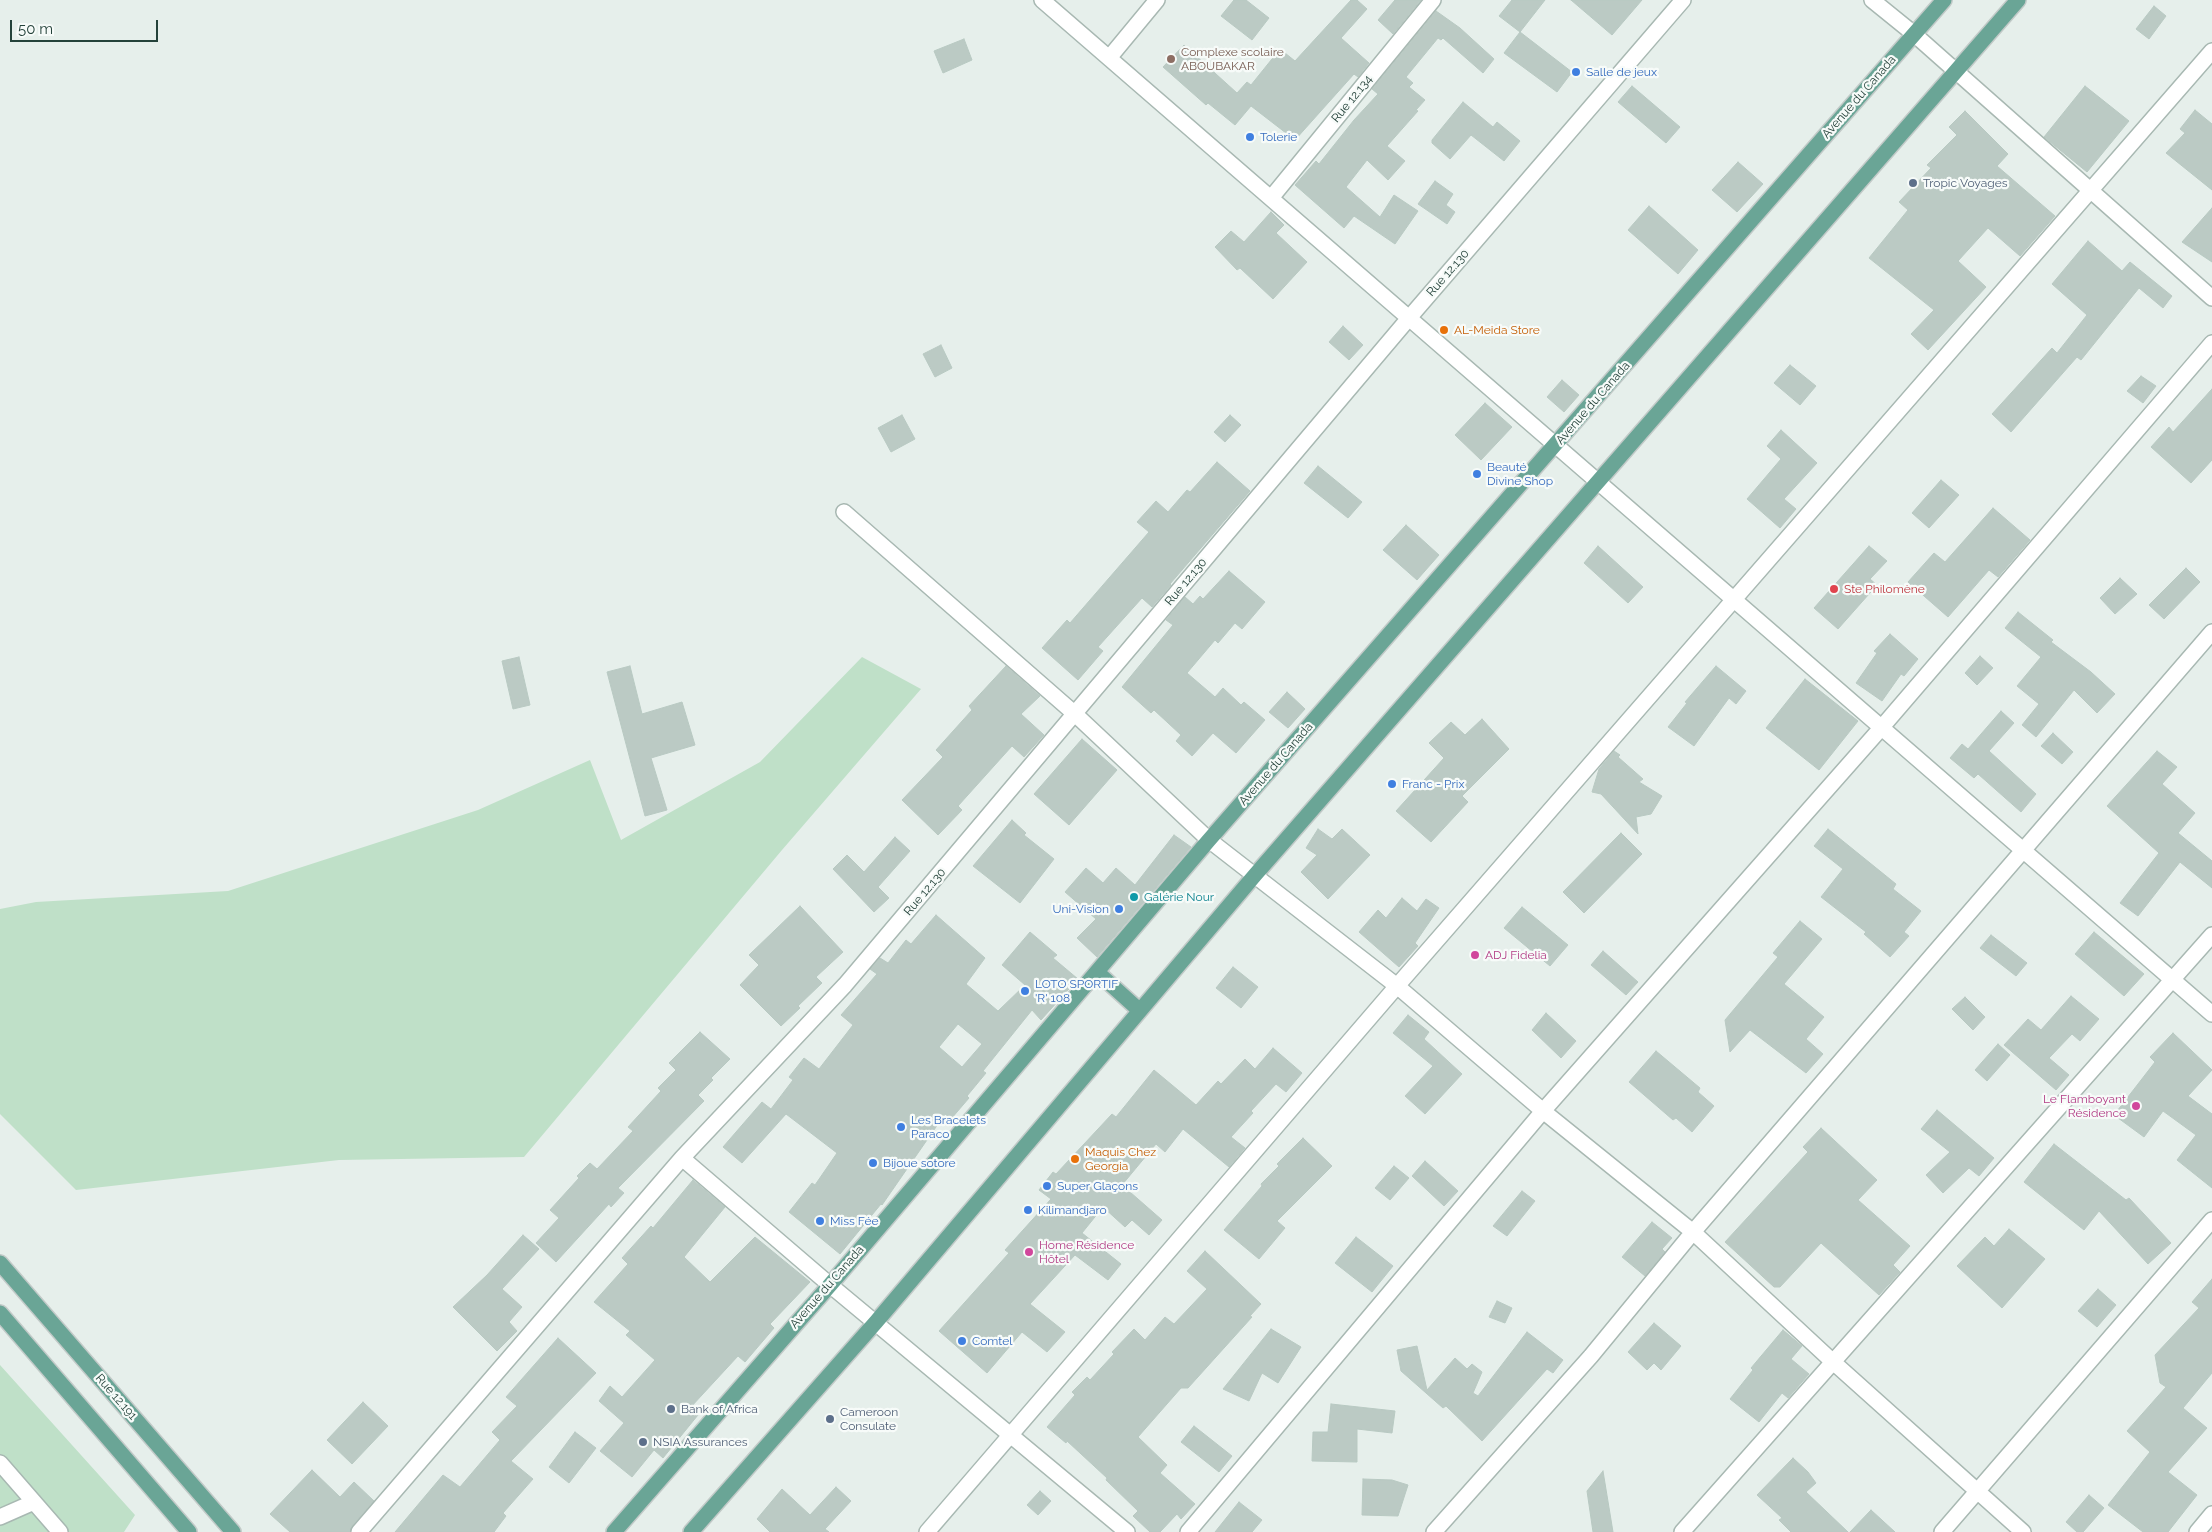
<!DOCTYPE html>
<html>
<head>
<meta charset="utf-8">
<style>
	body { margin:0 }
	#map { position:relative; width:2212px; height:1532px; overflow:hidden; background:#e6efeb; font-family:Raleway,sans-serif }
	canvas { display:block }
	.scale { position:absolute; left:10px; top:20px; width:148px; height:22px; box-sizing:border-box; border:2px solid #24423a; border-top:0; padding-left:6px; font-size:15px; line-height:18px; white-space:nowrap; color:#24423a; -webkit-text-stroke:4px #f7fbf9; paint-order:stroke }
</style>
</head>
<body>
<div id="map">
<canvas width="2212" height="1532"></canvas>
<div class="scale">50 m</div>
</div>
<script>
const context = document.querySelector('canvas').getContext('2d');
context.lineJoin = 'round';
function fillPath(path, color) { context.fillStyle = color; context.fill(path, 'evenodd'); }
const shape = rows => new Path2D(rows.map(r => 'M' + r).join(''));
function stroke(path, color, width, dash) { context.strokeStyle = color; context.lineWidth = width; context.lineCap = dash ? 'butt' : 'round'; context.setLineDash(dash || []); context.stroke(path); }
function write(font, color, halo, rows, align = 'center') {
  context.font = font + ' Raleway,sans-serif'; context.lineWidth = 4.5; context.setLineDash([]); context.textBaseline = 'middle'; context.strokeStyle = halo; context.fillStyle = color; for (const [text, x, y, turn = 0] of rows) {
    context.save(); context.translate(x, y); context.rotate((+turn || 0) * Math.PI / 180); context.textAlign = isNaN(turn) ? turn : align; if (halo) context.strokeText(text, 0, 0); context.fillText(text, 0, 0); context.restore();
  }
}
const green = shape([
	[862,657,921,689,782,850,524,1157,339,1160,76,1190,0,1114,0,909,36,902,228,891,478,810,590,760,621,840,760,762],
	[0,1365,135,1515,124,1532,0,1532]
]);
const building = shape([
	[1234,0,1246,0,1269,18,1252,40,1221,16,1234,0],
	[1351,0,1357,0,1367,9,1341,38,1369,63,1358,77,1354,74,1295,140,1251,106,1235,125,1208,103,1206,105,1163,67,1184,45,1237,93,1247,82,1251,85,1280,49,1295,61,1351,0],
	[1395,0,1421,0,1393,34,1378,20,1395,0],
	[1512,0,1545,0,1520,32,1499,16,1512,0],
	[1571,0,1642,0,1612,35,1571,0],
	[2154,6,2166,16,2149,39,2136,29,2154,6],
	[1436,11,1460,28,1494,59,1483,73,1443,38,1441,40,1438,38,1406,77,1413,83,1409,87,1425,100,1416,110,1418,111,1387,146,1405,161,1388,180,1367,160,1346,187,1380,217,1394,195,1418,211,1395,244,1354,216,1344,228,1295,185,1316,161,1319,164,1354,120,1378,94,1372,89,1436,11],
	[1520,32,1572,72,1557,92,1504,53,1520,32],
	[964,39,972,60,943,73,934,51,964,39],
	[1632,86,1680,127,1666,143,1618,102,1632,86],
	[2085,86,2129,121,2087,172,2044,137,2085,86],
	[1463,102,1493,127,1497,122,1520,141,1504,161,1471,135,1450,159,1432,143,1432,140,1463,102],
	[2195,110,2212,124,2212,190,2166,153,2185,133,2180,129,2195,110],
	[1965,111,2008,154,1997,166,2055,216,2020,256,1988,228,1958,261,1986,287,1928,350,1911,334,1934,310,1869,258,1908,210,1899,202,1931,168,1927,165,1957,135,1949,127,1965,111],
	[1738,162,1763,184,1737,212,1712,190,1738,162],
	[1435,181,1453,194,1446,205,1455,212,1447,224,1418,204,1435,181],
	[1649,206,1698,250,1678,274,1628,230,1649,206],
	[2212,208,2212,262,2182,242,2212,208],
	[1271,212,1284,225,1276,233,1307,262,1273,299,1240,268,1237,270,1215,247,1231,231,1244,242,1271,212],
	[2088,241,2122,271,2130,262,2172,296,2163,308,2139,288,2081,360,2077,357,2011,432,1992,414,2052,348,2057,353,2087,315,2052,284,2088,241],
	[1343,326,1363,345,1349,360,1329,342,1343,326],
	[941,345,952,368,935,377,923,354,941,345],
	[1790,365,1816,386,1800,405,1774,383,1790,365],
	[2141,376,2156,386,2143,403,2127,391,2141,376],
	[1562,380,1579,395,1564,412,1547,397,1562,380],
	[2212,389,2212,460,2191,483,2151,447,2169,427,2173,432,2212,389],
	[1485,403,1512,427,1481,460,1455,435,1485,403],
	[902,415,915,439,891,452,878,428,902,415],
	[1230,415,1241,425,1225,442,1214,432,1230,415],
	[1781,430,1817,463,1784,499,1796,509,1780,528,1747,499,1781,459,1767,446,1781,430],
	[1217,462,1250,491,1170,584,1171,585,1152,607,1142,598,1098,647,1103,651,1078,680,1042,648,1067,620,1070,623,1149,532,1137,522,1156,501,1168,512,1187,490,1190,492,1217,462],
	[1318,466,1362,502,1348,518,1304,483,1318,466],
	[1941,480,1959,495,1929,528,1912,513,1941,480],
	[1993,508,2030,540,1998,577,1989,570,1948,617,1908,582,1934,553,1945,562,1993,508],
	[1406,525,1439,555,1417,580,1383,550,1406,525],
	[1598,546,1643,587,1628,603,1584,563,1598,546],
	[1869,546,1887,561,1870,579,1877,585,1838,629,1814,608,1869,546],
	[2186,568,2200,582,2164,619,2149,605,2186,568],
	[1229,571,1265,602,1242,629,1235,623,1218,643,1215,640,1187,673,1215,697,1223,688,1241,705,1244,702,1265,720,1236,753,1213,733,1192,756,1176,741,1181,735,1154,710,1151,713,1122,687,1173,625,1166,620,1185,597,1193,604,1200,596,1203,599,1229,571],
	[2120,578,2137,594,2115,614,2100,598,2120,578],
	[2018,612,2053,640,2051,642,2091,672,2115,694,2097,713,2074,690,2036,737,2022,725,2039,704,2017,686,2041,657,2005,628,2018,612],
	[1890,634,1918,659,1904,676,1901,674,1882,701,1856,683,1877,653,1874,651,1890,634],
	[1980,656,1993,668,1977,685,1965,673,1980,656],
	[519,657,530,705,513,709,502,661,519,657],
	[630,666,642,714,682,702,695,745,651,758,667,810,645,816,607,672,630,666],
	[1006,666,1040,696,1021,714,1044,735,1024,757,1012,746,958,806,962,810,938,835,902,800,943,757,936,750,972,710,969,706,1006,666],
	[1716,666,1746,691,1736,704,1729,698,1694,746,1668,727,1687,703,1685,702,1716,666],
	[1805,679,1858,721,1819,770,1766,728,1805,679],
	[1287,692,1305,709,1288,728,1269,712,1287,692],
	[2001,711,2014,723,1989,751,2036,794,2021,812,1978,774,1974,778,1950,758,1962,744,1968,749,2001,711],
	[1482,719,1509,749,1462,796,1468,802,1431,842,1396,811,1444,758,1429,743,1451,722,1465,735,1482,719],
	[2053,733,2073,752,2062,764,2041,746,2053,733],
	[1082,739,1117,770,1069,825,1034,794,1082,739],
	[1614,751,1620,755,1618,757,1643,779,1639,782,1662,796,1651,814,1636,817,1638,834,1601,794,1592,792,1599,769,1614,751],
	[2157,751,2177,767,2162,784,2195,813,2178,833,2212,861,2212,888,2180,862,2138,916,2120,903,2159,853,2107,806,2157,751],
	[1012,820,1026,833,1024,835,1054,859,1020,903,973,866,1012,820],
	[1318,829,1332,839,1342,829,1370,855,1328,899,1301,872,1317,855,1306,848,1318,829],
	[1828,829,1896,884,1893,889,1921,911,1904,932,1909,936,1890,957,1864,934,1866,932,1821,897,1843,869,1814,846,1828,829],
	[1621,833,1642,854,1584,913,1563,892,1621,833],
	[1174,835,1191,847,1097,957,1077,938,1096,919,1065,892,1086,868,1103,883,1116,868,1135,885,1174,835],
	[895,837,910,851,878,887,889,898,874,912,833,869,847,855,864,872,895,837],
	[1402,898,1417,911,1426,899,1439,908,1415,943,1418,946,1399,967,1359,932,1378,910,1386,918,1402,898],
	[800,906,843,952,816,977,822,983,798,1006,800,1008,781,1026,740,985,759,965,749,955,800,906],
	[1522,907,1568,945,1550,966,1504,928,1522,907],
	[936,915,985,958,966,984,998,1011,1025,985,1002,965,1030,932,1057,955,1053,958,1078,979,1041,1020,1032,1010,983,1071,986,1073,967,1096,969,1098,951,1119,945,1114,882,1205,881,1204,840,1254,789,1212,812,1183,815,1185,837,1153,786,1114,742,1163,723,1147,762,1102,771,1109,793,1080,789,1077,804,1058,819,1069,853,1025,841,1015,877,974,870,969,880,958,888,963,906,940,911,944,936,915],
	[958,1024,982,1044,962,1067,939,1047,958,1024],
	[1800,921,1822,939,1784,984,1824,1017,1806,1039,1823,1054,1806,1073,1750,1030,1730,1052,1725,1020,1778,957,1773,953,1800,921],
	[2094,932,2144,974,2124,996,2075,954,2094,932],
	[1991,935,2027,963,2016,976,1980,948,1991,935],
	[1603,951,1638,982,1626,995,1591,965,1603,951],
	[1233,967,1258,987,1241,1008,1216,988,1233,967],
	[2071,996,2099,1019,2080,1041,2072,1034,2049,1058,2069,1075,2056,1090,2004,1045,2028,1019,2041,1030,2071,996],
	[1965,997,1985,1017,1973,1030,1952,1009,1965,997],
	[1546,1013,1576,1041,1561,1058,1532,1030,1546,1013],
	[1408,1015,1429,1032,1424,1039,1462,1074,1425,1114,1405,1096,1433,1066,1393,1033,1408,1015],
	[700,1032,730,1059,711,1078,713,1080,698,1095,704,1101,618,1188,624,1193,611,1207,609,1204,556,1262,536,1243,559,1218,550,1210,579,1178,577,1176,590,1163,597,1169,633,1131,628,1127,661,1091,658,1088,676,1070,669,1063,700,1032],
	[2173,1033,2212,1070,2188,1096,2212,1114,2212,1188,2177,1160,2196,1135,2163,1111,2144,1137,2114,1115,2155,1062,2150,1057,2173,1033],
	[1998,1044,2010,1055,1987,1081,1975,1070,1998,1044],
	[1273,1048,1302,1073,1286,1092,1276,1084,1251,1111,1253,1113,1231,1137,1245,1148,1229,1167,1183,1129,1165,1152,1156,1144,1122,1185,1162,1220,1149,1235,1132,1220,1125,1227,1103,1207,1082,1233,1121,1264,1108,1280,1075,1255,1030,1304,1065,1332,1047,1352,1022,1332,987,1373,939,1331,1009,1253,1005,1250,1051,1199,1039,1190,1053,1172,1056,1174,1112,1114,1116,1117,1154,1070,1196,1105,1218,1081,1221,1084,1245,1059,1255,1069,1273,1048],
	[1656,1051,1700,1088,1698,1092,1714,1106,1692,1132,1676,1118,1673,1120,1629,1082,1656,1051],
	[1937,1110,1994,1158,1979,1176,1969,1168,1943,1193,1926,1175,1950,1152,1921,1129,1937,1110],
	[1821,1128,1877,1180,1858,1200,1910,1246,1893,1265,1900,1272,1879,1295,1821,1243,1780,1287,1774,1287,1725,1242,1808,1152,1803,1147,1821,1128],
	[1303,1138,1332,1166,1277,1221,1285,1228,1259,1259,1224,1230,1262,1186,1261,1184,1279,1166,1277,1164,1303,1138],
	[2054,1144,2126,1200,2129,1198,2171,1243,2148,1264,2099,1211,2084,1230,2024,1182,2054,1144],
	[1425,1161,1458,1191,1444,1206,1412,1176,1425,1161],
	[1394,1166,1409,1178,1390,1200,1375,1188,1394,1166],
	[693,1180,725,1207,684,1257,710,1282,755,1237,810,1282,770,1324,774,1328,745,1362,738,1356,690,1408,698,1415,663,1458,654,1450,632,1477,600,1451,624,1423,599,1401,610,1386,622,1397,655,1360,626,1335,630,1331,594,1302,628,1264,622,1258,651,1226,653,1228,693,1180],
	[1522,1191,1535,1201,1507,1236,1493,1226,1522,1191],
	[1652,1222,1672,1238,1662,1249,1665,1252,1645,1276,1622,1257,1652,1222],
	[2009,1229,2045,1259,2002,1308,1957,1266,1985,1237,1994,1246,2009,1229],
	[523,1235,539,1249,502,1289,522,1307,509,1322,517,1331,497,1351,453,1307,487,1275,523,1235],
	[1356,1237,1393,1266,1372,1292,1335,1263,1356,1237],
	[1205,1251,1261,1304,1250,1316,1252,1317,1188,1388,1181,1388,1138,1437,1167,1465,1160,1473,1195,1504,1181,1519,1177,1514,1160,1532,1150,1532,1133,1516,1138,1511,1106,1480,1107,1478,1067,1441,1066,1443,1047,1427,1075,1395,1072,1392,1087,1377,1090,1380,1114,1354,1112,1352,1134,1329,1145,1340,1165,1317,1174,1324,1207,1289,1187,1271,1205,1251],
	[2212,1279,2212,1373,2183,1408,2207,1428,2168,1472,2197,1495,2168,1532,2143,1532,2108,1505,2150,1452,2127,1431,2166,1387,2160,1383,2155,1355,2199,1308,2192,1302,2212,1279],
	[2098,1289,2116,1305,2097,1327,2078,1311,2098,1289],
	[1497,1301,1512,1308,1505,1323,1489,1317,1497,1301],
	[1654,1323,1681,1346,1661,1370,1654,1363,1647,1370,1628,1352,1654,1323],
	[1271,1329,1301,1347,1278,1383,1262,1373,1249,1401,1223,1389,1271,1329],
	[1783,1330,1802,1346,1791,1359,1809,1374,1788,1398,1782,1393,1759,1422,1730,1399,1753,1370,1751,1368,1783,1330],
	[1527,1332,1563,1360,1553,1373,1547,1369,1482,1441,1446,1406,1443,1408,1401,1371,1397,1350,1417,1346,1427,1390,1455,1358,1467,1369,1472,1364,1482,1372,1473,1393,1478,1396,1527,1332],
	[558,1338,596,1373,511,1461,533,1479,503,1513,506,1516,494,1532,395,1532,443,1475,460,1487,500,1440,492,1432,517,1406,506,1397,558,1338],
	[363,1402,388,1426,352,1464,327,1440,363,1402],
	[1331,1404,1395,1411,1392,1433,1357,1429,1357,1462,1312,1461,1313,1432,1328,1432,1331,1404],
	[1194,1426,1232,1456,1219,1472,1181,1442,1194,1426],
	[575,1432,596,1448,569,1483,549,1467,575,1432],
	[1793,1458,1808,1472,1816,1483,1806,1492,1848,1532,1791,1532,1779,1520,1782,1518,1757,1495,1793,1458],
	[312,1470,340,1497,354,1482,374,1501,352,1526,350,1532,290,1532,270,1514,312,1470],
	[1603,1471,1613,1532,1593,1532,1587,1491,1603,1471],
	[1363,1479,1392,1480,1408,1485,1398,1516,1362,1515,1363,1479],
	[836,1487,851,1501,825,1529,829,1532,770,1532,757,1519,782,1489,810,1515,836,1487],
	[1040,1491,1051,1501,1038,1515,1027,1505,1040,1491],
	[2089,1495,2104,1508,2083,1532,2077,1532,2066,1522,2089,1495],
	[1239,1502,1262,1520,1252,1532,1215,1532,1239,1502],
	[1871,1510,1895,1532,1850,1532,1871,1510]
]);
const minor = shape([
	[1042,0,2212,1014],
	[1872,0,1914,34,2212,298],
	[1109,58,1157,0],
	[1271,198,1433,0],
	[844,512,1075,714,1209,840,1397,986,1543,1111,1693,1232,1832,1361,2023,1532],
	[682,1158,830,1285,1127,1532],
	[0,1463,60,1532],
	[0,1517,34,1502],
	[359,1532,682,1158,845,985,1409,318,1683,0],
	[927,1532,1397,986,2212,51],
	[1188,1532,1543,1111,1882,727,2212,343],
	[1434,1532,1591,1356,1693,1232,2212,632],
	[1682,1532,2212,935],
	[1942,1532,2212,1220],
	[2197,1532,2212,1514]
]);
const major = shape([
	[1097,972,1139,1010],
	[0,1263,233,1532],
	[0,1313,189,1532],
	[614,1532,830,1285,1209,840,1944,0],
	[691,1532,876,1322,1255,875,2018,0]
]);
const markers = [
	[1171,59,5,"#8d6e63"],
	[1576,72,5,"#3f7fe0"],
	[1250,137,5,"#3f7fe0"],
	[1913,183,5,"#5c6f8a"],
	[1444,330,5,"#e8710a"],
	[1477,474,5,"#3f7fe0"],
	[1834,589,5,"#e0444e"],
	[1392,784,5,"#3f7fe0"],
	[1134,897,5,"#0f9aa8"],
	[1119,909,5,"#3f7fe0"],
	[1475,955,5,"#d1479c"],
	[1025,991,5,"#3f7fe0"],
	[2136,1106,5,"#d1479c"],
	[901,1127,5,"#3f7fe0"],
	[1075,1159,5,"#e8710a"],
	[873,1163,5,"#3f7fe0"],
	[1047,1186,5,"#3f7fe0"],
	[1028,1210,5,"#3f7fe0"],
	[820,1221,5,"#3f7fe0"],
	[1029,1252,5,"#d1479c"],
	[962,1341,5,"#3f7fe0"],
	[671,1409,5,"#5c6f8a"],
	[830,1419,5,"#5c6f8a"],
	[643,1442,5,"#5c6f8a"]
];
const educationNames = [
	["Complexe scolaire",1181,52],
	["ABOUBAKAR",1181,66]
];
const shopNames = [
	["Salle de jeux",1586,72],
	["Tolerie",1260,137],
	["Beauté",1487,467],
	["Divine Shop",1487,481],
	["Franc - Prix",1402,784],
	["Uni-Vision",1109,909,"right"],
	["LOTO SPORTIF",1035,984],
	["'R' 108",1035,998],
	["Les Bracelets",911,1120],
	["Paraco",911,1134],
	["Bijoue sotore",883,1163],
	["Super Glaçons",1057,1186],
	["Kilimandjaro",1038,1210],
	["Miss Fée",830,1221],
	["Comtel",972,1341]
];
const streetNames = [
	["Avenue du Canada",1859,97,-49],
	["Rue 12.134",1352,99,-51],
	["Rue 12.130",1448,273,-49],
	["Avenue du Canada",1593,403,-49],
	["Rue 12.130",1186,582,-50],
	["Avenue du Canada",1276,764,-49],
	["Rue 12.130",925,892,-50],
	["Avenue du Canada",827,1287,-49],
	["Rue 12.191",116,1397,49]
];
const serviceNames = [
	["Tropic Voyages",1923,183],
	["Bank of Africa",681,1409],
	["Cameroon",840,1412],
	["Consulate",840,1426],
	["NSIA Assurances",653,1442]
];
const foodNames = [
	["AL-Meida Store",1454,330],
	["Maquis Chez",1085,1152],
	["Georgia",1085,1166]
];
const healthNames = [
	["Ste Philomène",1844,589]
];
const cultureNames = [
	["Galérie Nour",1144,897]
];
const hotelNames = [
	["ADJ Fidelia",1485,955],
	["Le Flamboyant",2126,1099,"right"],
	["Résidence",2126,1113,"right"],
	["Home Résidence",1039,1245],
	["Hôtel",1039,1259]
];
fillPath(green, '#bfe0c8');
fillPath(building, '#bbcac4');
stroke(building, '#b8c9c2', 1);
stroke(minor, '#a8b8b2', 18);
stroke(major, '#c2cac8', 18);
stroke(minor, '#fff', 15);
stroke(major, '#6aa596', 15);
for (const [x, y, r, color] of markers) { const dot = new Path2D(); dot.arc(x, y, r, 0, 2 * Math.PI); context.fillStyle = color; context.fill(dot); stroke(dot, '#f7fbf9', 2); }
write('12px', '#785e54', '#f7fbf9', educationNames, 'left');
write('12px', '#366cbe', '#f7fbf9', shopNames, 'left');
write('12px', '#24423a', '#f7fbf9', streetNames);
write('12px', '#4e5e75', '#f7fbf9', serviceNames, 'left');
write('12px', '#c56008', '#f7fbf9', foodNames, 'left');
write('12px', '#be3a42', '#f7fbf9', healthNames, 'left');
write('12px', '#0d838f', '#f7fbf9', cultureNames, 'left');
write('12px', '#b23c85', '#f7fbf9', hotelNames, 'left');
</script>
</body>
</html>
